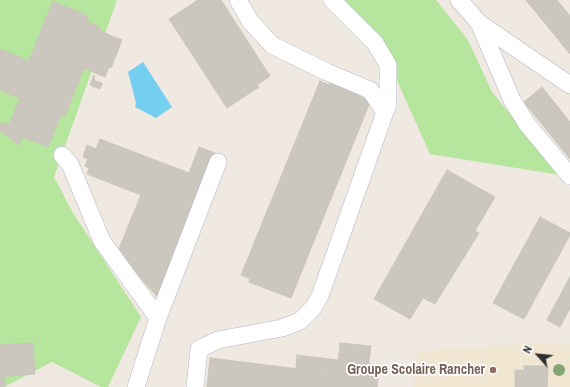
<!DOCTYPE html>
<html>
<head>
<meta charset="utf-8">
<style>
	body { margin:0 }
	#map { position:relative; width:570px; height:387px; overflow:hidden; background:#efe9e1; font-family:"Archivo Narrow",sans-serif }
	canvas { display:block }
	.north { position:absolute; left:518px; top:335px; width:40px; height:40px; -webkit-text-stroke:3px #fff; paint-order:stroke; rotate:297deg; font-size:11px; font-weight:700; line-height:16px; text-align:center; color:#2e2e2e }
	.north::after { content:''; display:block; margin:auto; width:14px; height:18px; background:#2e2e2e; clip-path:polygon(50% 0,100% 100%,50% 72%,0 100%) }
</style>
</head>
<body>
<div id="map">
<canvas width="570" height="387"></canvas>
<div class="north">N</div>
</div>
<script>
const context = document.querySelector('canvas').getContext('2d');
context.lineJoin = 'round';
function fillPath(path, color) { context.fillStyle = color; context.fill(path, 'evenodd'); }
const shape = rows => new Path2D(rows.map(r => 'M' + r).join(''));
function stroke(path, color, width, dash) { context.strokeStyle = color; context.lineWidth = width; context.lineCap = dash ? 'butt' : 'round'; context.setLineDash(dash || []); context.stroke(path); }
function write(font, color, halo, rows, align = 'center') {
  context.font = font + ' "Archivo Narrow",sans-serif'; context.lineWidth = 3.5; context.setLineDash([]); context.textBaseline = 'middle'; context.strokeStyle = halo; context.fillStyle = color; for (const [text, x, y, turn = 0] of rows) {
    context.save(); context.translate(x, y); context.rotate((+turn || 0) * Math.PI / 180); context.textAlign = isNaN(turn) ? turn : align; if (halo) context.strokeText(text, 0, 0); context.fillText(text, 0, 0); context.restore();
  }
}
const education = shape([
	[539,342,570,345,570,387,413,387,418,352]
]);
const green = shape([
	[0,0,117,0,54,177,73,213,141,317,108,387,101,387,52,362,4,387,0,387],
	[340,0,436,0,468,40,492,92,560,175,430,154,399,85,385,46]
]);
const water = shape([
	[143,62,172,107,156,118,135,107,136,103,128,72]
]);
const building = shape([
	[198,0,221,0,270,76,257,85,259,87,227,108,169,19,198,0],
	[526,0,557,0,570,16,570,54,526,0],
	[53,1,88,16,86,21,100,27,99,30,107,34,105,39,113,43,105,65,109,67,105,77,84,68,65,116,61,115,48,147,22,137,19,145,0,131,0,126,2,122,9,125,20,98,0,90,0,49,29,61,53,1],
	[107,34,122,40,111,68,105,65,113,43,105,39,107,34],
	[94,75,95,81,102,83,100,89,90,85,94,75],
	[320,81,329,85,330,82,353,92,370,102,291,298,249,282,250,279,241,275,320,81],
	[542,87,570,122,570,159,524,102,542,87],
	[100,139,189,173,199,147,215,153,158,298,118,251,141,195,87,174,89,168,85,166,88,159,83,157,87,145,96,149,100,139],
	[447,170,495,197,475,231,479,233,435,304,423,298,410,319,374,299,447,170],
	[540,217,570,233,570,235,524,319,493,303,540,217],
	[570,277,570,308,560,327,547,320,570,277],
	[33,343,35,374,0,377,0,345,33,343],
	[340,343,371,346,367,377,337,374,340,343],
	[297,355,338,360,337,374,296,368,297,355],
	[210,358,378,379,377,387,207,387,210,358],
	[369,364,380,365,378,379,367,377,369,364],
	[524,366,548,366,547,387,515,387,515,370,524,371,524,366],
	[0,377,4,377,5,387,0,387,0,377]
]);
const minor = shape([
	[332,0,375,43,388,65,388,105,385,112],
	[459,0,479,23,570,85],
	[479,23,512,100,527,124,570,176],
	[62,155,70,164,102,241,158,318],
	[136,387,158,318,218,162],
	[195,387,199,349,218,340,282,328,300,321,313,308,320,296,385,112,370,90,327,72,272,45,250,21,238,0]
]);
const trees = [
	[559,370]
];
const markers = [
	[493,370,4,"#8d6e63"]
];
const educationNames = [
	["Groupe Scolaire Rancher",485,370]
];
fillPath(education, '#f0e6d1');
fillPath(green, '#b6e59e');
fillPath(water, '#75cff0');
fillPath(building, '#cbc7bf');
stroke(building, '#cbc5ba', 1);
stroke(minor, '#b4b7c1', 18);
stroke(minor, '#fff', 17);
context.fillStyle = '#84a574';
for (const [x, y] of trees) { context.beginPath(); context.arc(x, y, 6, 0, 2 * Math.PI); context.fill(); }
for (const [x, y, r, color] of markers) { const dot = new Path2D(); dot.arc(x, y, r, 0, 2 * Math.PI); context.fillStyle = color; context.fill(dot); stroke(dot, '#fff', 1.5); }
write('bold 14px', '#785e54', '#fff', educationNames, 'right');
</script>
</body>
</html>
